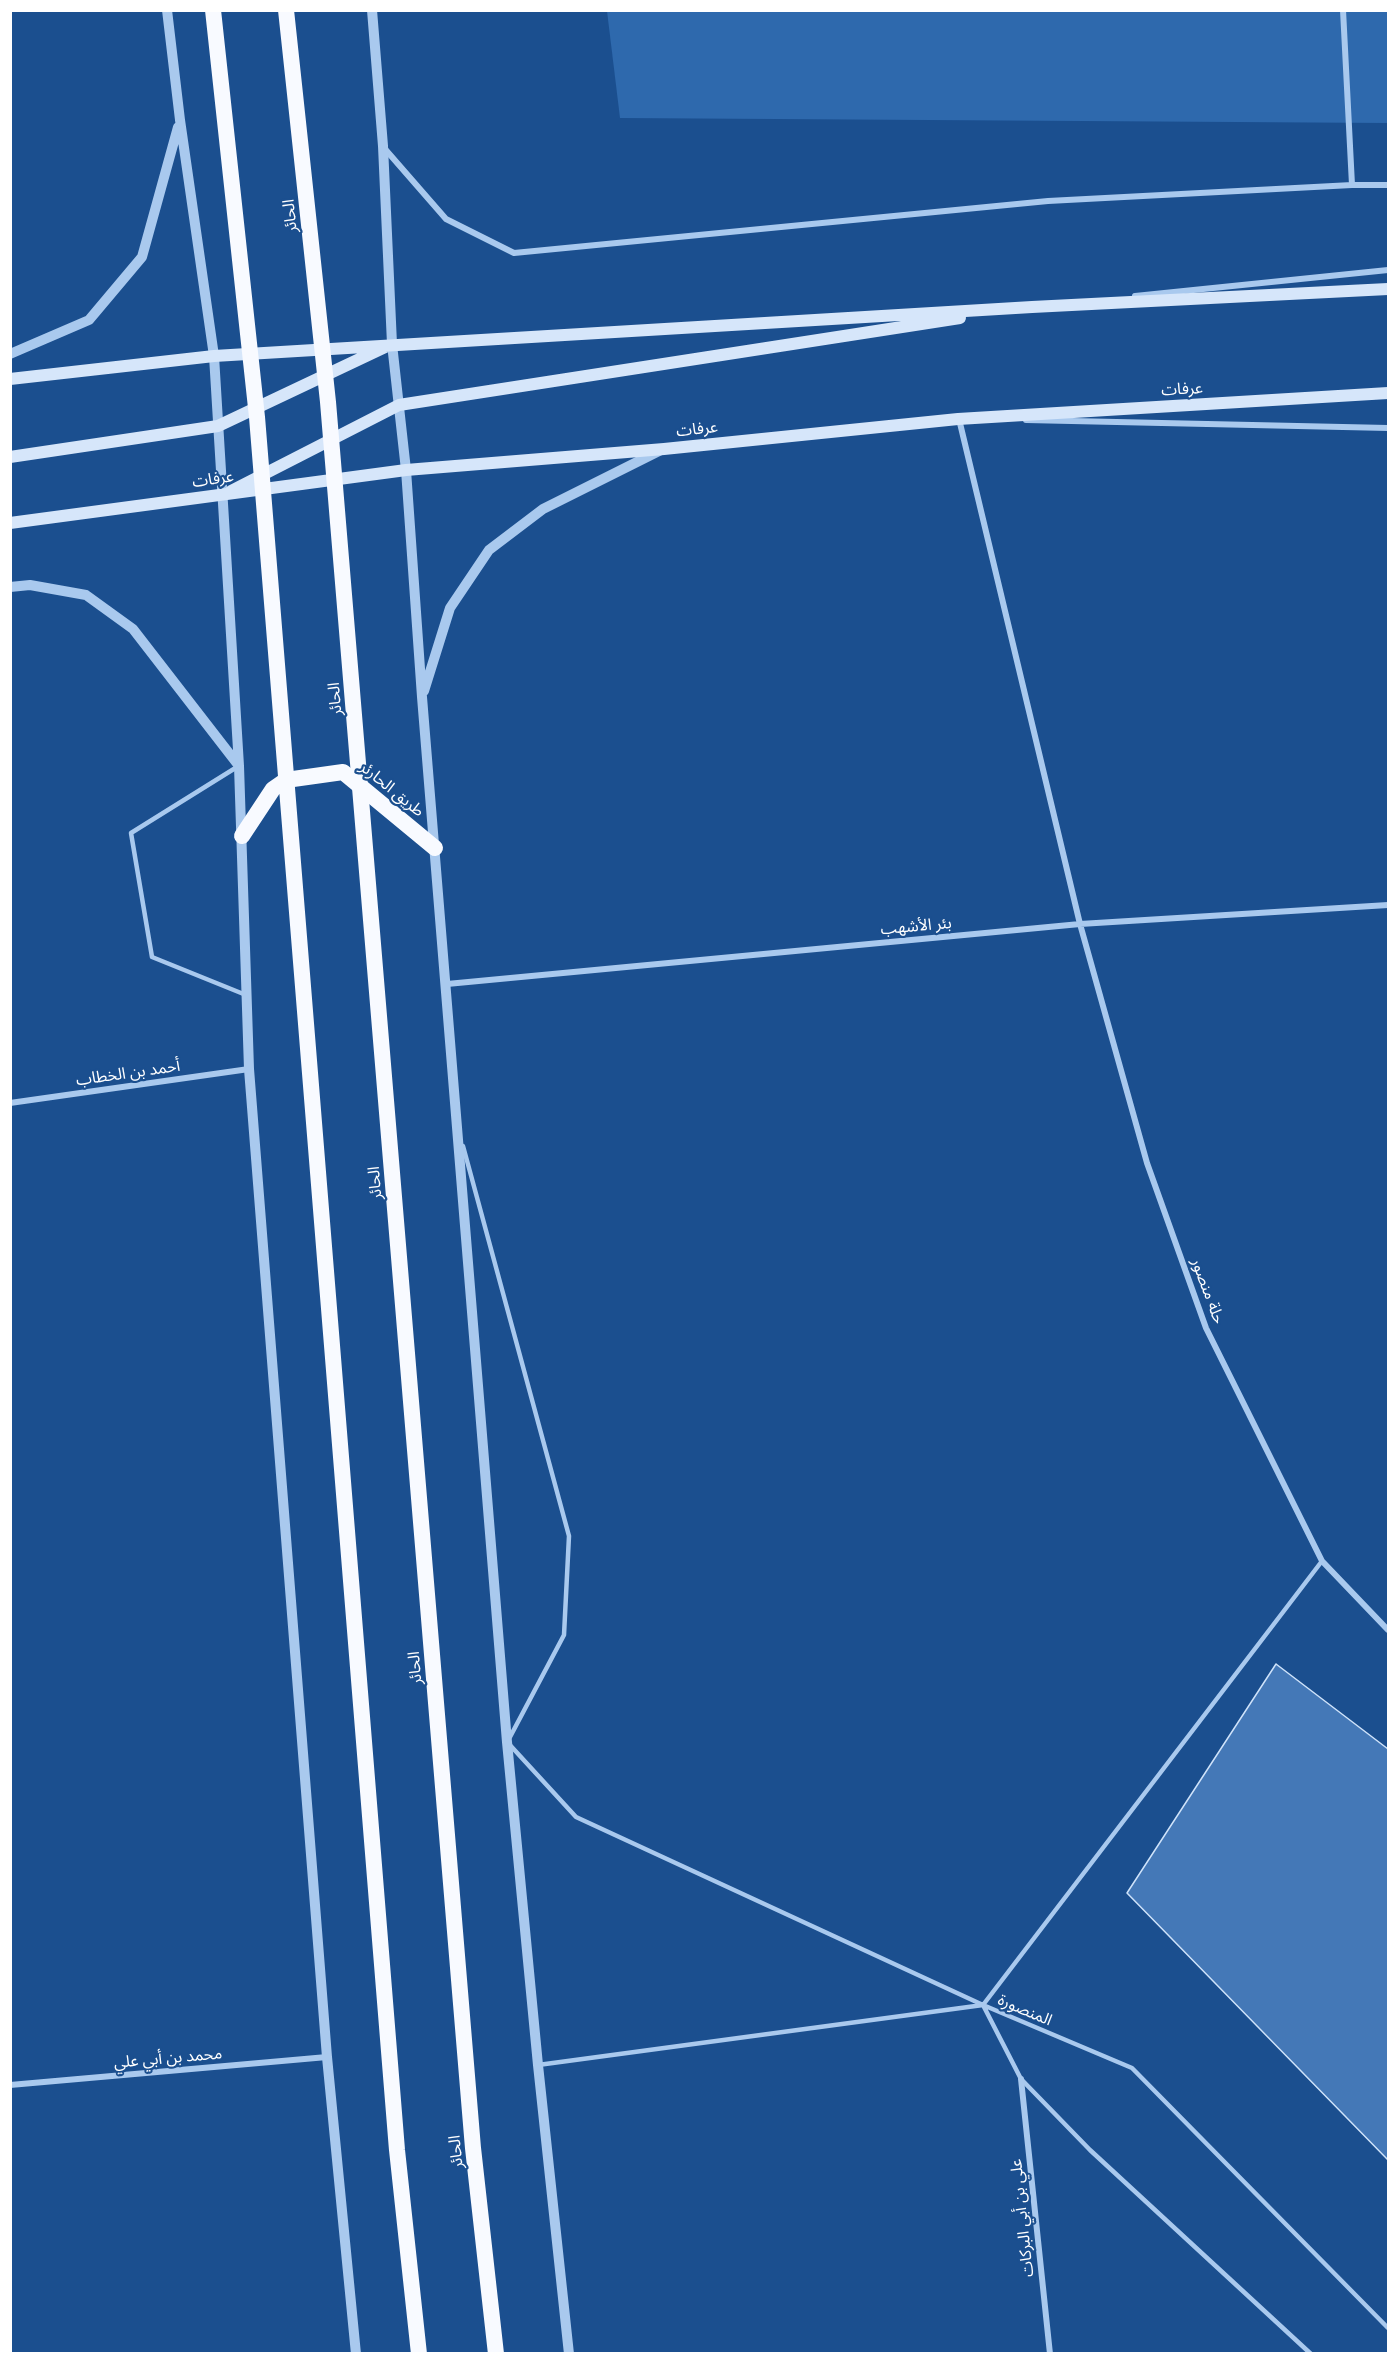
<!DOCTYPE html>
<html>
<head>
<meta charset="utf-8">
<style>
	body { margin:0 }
	#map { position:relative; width:1399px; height:2364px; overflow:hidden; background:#1b4f8f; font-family:"Golos Text",sans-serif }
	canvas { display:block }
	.frame { position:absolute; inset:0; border:12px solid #fff; pointer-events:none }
</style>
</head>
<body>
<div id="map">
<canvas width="1399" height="2364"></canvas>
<div class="frame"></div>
</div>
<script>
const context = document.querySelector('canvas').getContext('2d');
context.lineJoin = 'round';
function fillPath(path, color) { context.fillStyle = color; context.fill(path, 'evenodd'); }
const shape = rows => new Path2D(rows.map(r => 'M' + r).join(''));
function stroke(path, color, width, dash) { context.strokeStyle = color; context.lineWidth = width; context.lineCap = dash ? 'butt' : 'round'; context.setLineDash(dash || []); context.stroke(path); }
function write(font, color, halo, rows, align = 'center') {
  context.font = font + ' "Golos Text","Noto Sans Arabic",sans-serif'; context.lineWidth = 4.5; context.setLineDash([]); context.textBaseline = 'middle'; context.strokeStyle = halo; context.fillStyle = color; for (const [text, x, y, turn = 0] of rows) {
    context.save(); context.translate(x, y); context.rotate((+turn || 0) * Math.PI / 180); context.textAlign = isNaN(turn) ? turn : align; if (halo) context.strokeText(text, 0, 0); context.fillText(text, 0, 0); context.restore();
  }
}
const green = shape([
	[607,11,1388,11,1388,123,620,118]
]);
const building = shape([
	[1276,1664,1388,1749,1388,2160,1127,1893,1276,1664]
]);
const service = shape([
	[237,767,131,833,152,957,246,995],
	[463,1146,569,1536,564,1635,510,1737],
	[509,1744,576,1817,983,2005,1132,2068,1388,2328],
	[983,2005,1021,2079,1090,2150,1311,2354],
	[538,2065,983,2005,1322,1561]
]);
const minor = shape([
	[1343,10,1352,185],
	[385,149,446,219,514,253,1048,201,1352,185,1388,185],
	[1135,296,1388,270],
	[959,419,1080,924,1147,1163,1206,1328,1322,1561,1388,1630],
	[1026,420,1388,428],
	[447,984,1080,924,1388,905],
	[10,1103,249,1069],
	[1021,2079,1050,2354],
	[10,2085,327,2057]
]);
const tertiary = shape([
	[167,10,180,120,214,356,239,766,249,1069,327,2057,356,2354],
	[372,10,383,146,392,344,406,470,422,697,507,1742,538,2065,569,2354],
	[10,354,89,320,142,257,178,127],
	[10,587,30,585,86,595,133,629,239,766],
	[424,691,450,608,489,550,543,509,661,450]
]);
const secondary = shape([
	[10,379,214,356,1032,307,1388,289],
	[10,457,218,426,385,347],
	[231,491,399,405,960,318],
	[10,523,406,470,664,449,958,419,1388,393]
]);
const trunk = shape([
	[242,836,273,789,286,780,343,772,435,848]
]);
const trunkBridge = shape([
	[213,10,257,417,397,2150,419,2354],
	[286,10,328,402,473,2148,496,2354]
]);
const streetNames = [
	["الحائر",290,216,-96],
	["عرفات",1182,389,-3],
	["عرفات",697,429,-6],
	["عرفات",213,479,-8],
	["الحائر",335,699,-95],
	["طريق الحارئر",392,789,39],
	["بئر الأشهب",916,926,-5],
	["أحمد بن الخطاب",128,1073,-8],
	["الحائر",375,1183,-95],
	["حلة منصور",1208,1291,70],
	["الحائر",415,1668,-95],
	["المنصورة",1025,2010,23],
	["محمد بن أبي علي",168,2058,-5],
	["الحائر",456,2152,-96],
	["علي بن أبي البركات",1022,2218,-96]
];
fillPath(green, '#2e69ad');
fillPath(building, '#4478b7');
stroke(building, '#cfe3fa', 1.5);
stroke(service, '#a9c9ee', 4.5);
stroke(minor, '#a9c9ee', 6);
stroke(tertiary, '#a9c9ee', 10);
stroke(secondary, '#d6e6fa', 12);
stroke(trunk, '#f8faff', 16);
stroke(trunkBridge, '#f8faff', 16);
write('16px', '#fff', '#1b4f8f', streetNames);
</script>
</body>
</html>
